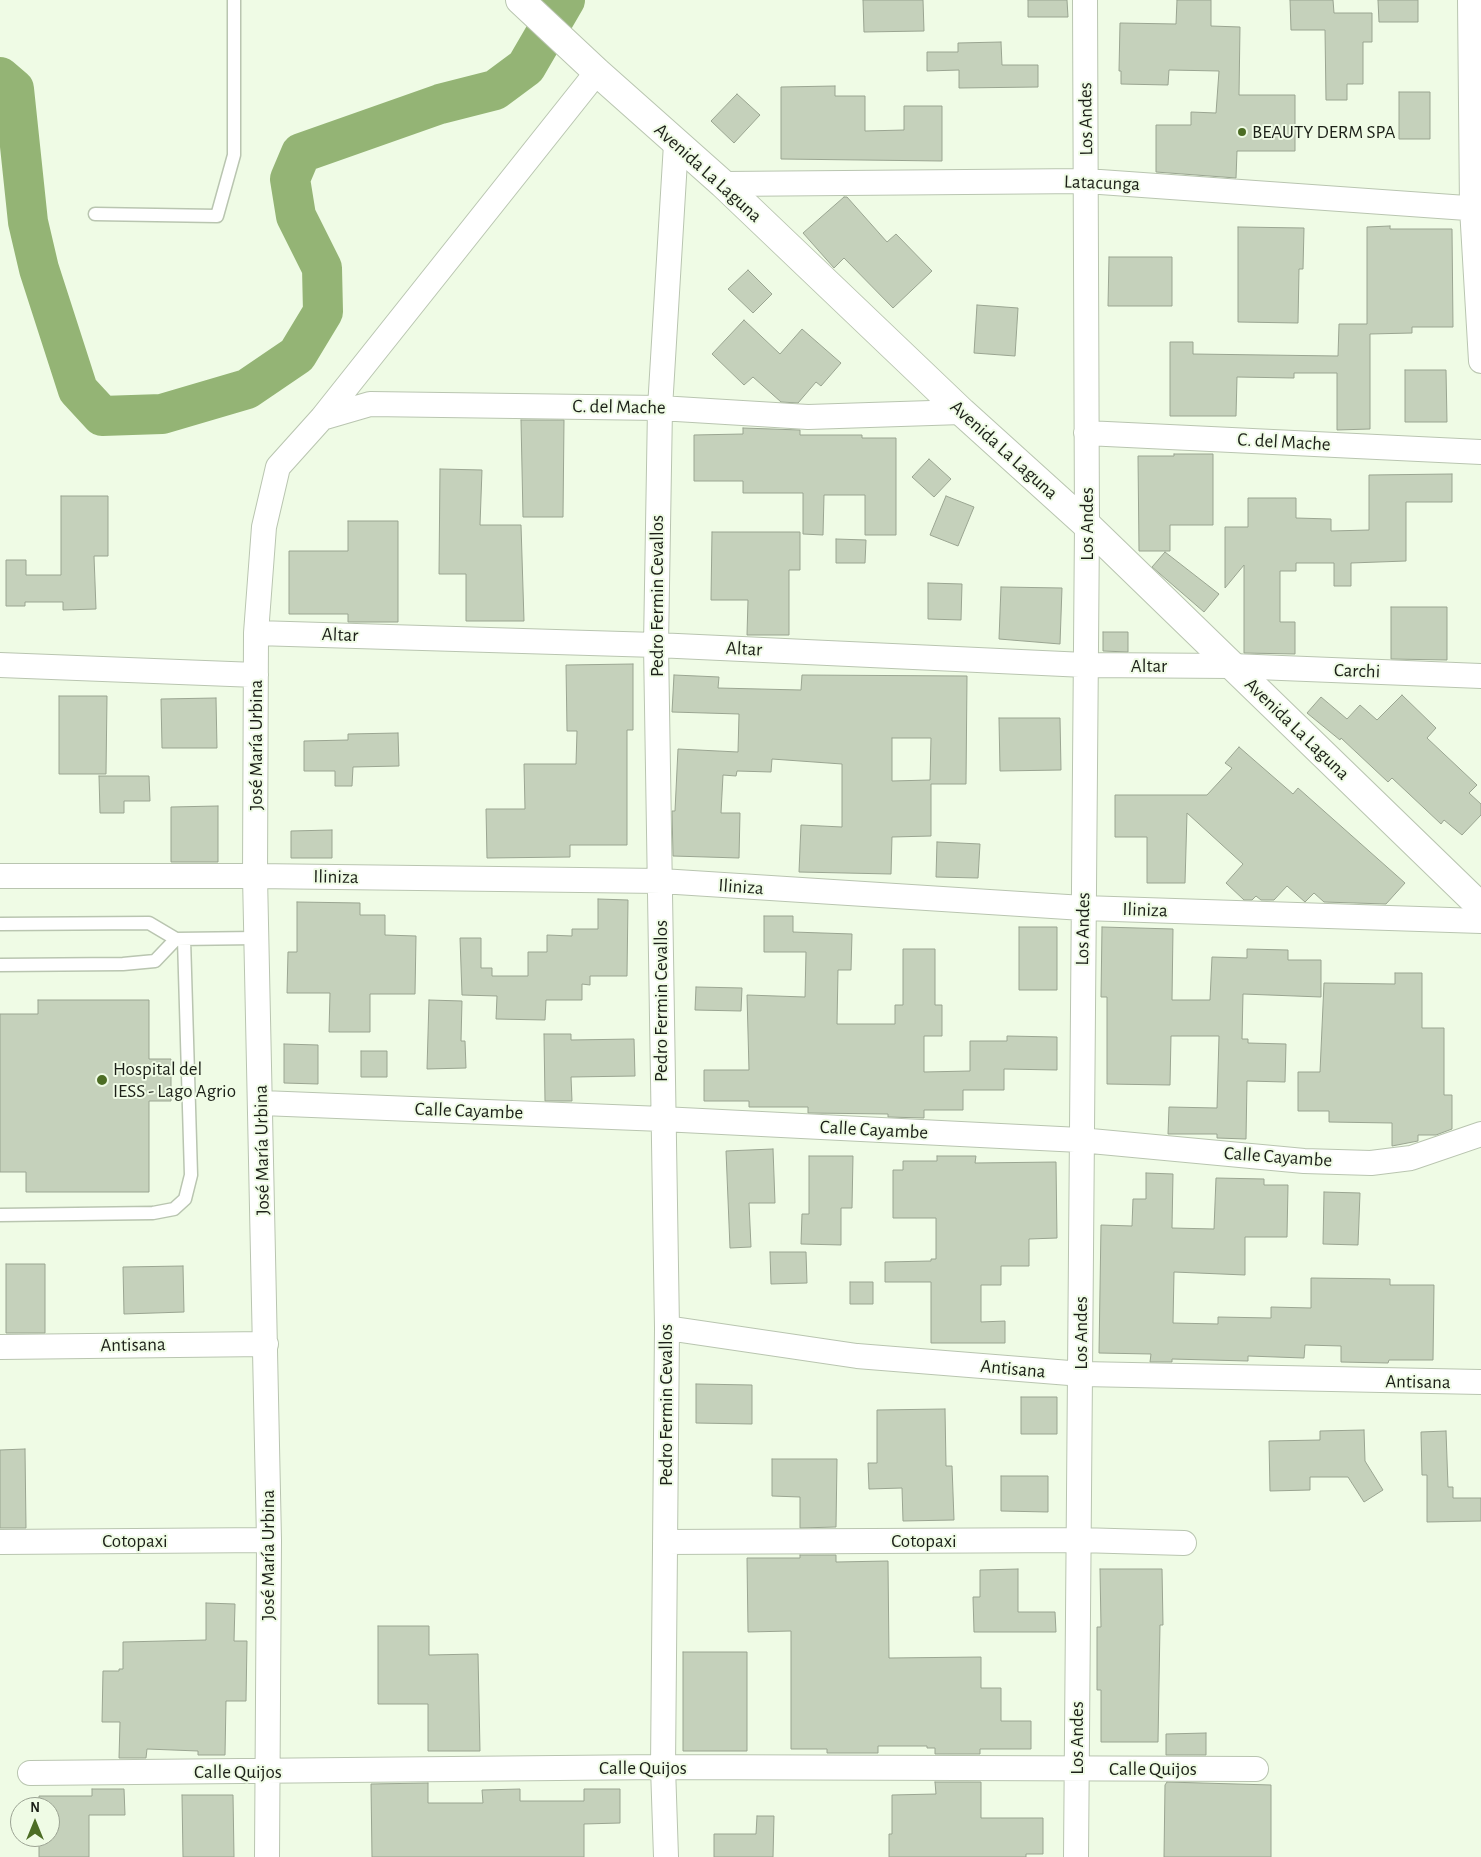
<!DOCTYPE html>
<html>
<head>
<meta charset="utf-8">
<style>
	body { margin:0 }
	#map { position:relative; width:1481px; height:1857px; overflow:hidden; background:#effbe5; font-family:"Alegreya Sans",sans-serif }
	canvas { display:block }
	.north { position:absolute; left:10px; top:1797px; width:50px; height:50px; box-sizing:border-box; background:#effbe5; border:1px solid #9ba393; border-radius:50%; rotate:0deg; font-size:14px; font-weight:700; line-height:20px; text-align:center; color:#1c2018 }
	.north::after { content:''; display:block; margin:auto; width:18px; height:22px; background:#4c6d24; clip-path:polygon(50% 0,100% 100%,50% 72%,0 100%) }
</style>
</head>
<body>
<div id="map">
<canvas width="1481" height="1857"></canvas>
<div class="north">N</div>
</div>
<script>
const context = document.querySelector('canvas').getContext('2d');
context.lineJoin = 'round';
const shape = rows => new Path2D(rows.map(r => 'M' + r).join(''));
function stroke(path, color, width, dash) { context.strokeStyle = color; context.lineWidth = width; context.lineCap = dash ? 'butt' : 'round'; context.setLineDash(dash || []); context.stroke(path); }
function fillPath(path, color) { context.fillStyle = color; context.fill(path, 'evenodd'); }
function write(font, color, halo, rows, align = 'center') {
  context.font = font + ' "Alegreya Sans",sans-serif'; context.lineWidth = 4; context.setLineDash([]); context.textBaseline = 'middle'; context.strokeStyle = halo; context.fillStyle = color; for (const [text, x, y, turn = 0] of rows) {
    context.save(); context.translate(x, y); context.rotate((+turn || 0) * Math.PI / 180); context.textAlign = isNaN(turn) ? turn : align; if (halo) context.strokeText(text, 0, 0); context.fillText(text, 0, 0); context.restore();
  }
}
const river = shape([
	[0,77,14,89,28,222,39,269,78,390,102,416,162,414,247,389,297,355,323,312,322,268,296,216,290,179,301,153,440,104,495,90,526,67,565,0]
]);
const building = shape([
	[863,0,923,0,924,31,864,32,863,0],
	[1028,0,1067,0,1068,17,1028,17,1028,0],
	[1177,0,1211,0,1211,26,1240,27,1239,95,1295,95,1295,151,1237,151,1236,178,1156,172,1156,125,1191,125,1191,112,1216,113,1219,71,1169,70,1168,85,1121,84,1121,71,1119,71,1120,23,1176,24,1177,0],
	[1290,0,1333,0,1334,13,1372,13,1372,42,1363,42,1363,84,1347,84,1347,100,1326,100,1325,30,1291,30,1290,0],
	[1378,0,1418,0,1418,22,1379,22,1378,0],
	[1001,42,1002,65,1038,65,1038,87,959,88,959,70,927,71,927,52,958,52,958,43,1001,42],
	[835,86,835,96,865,96,865,131,904,130,904,106,942,106,942,161,781,159,781,87,835,86],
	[1399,92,1430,92,1430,139,1399,139,1399,92],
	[737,94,760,115,734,143,711,121,737,94],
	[844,197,847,197,887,242,896,234,932,271,893,308,844,258,834,268,803,233,844,197],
	[1390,226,1390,229,1452,229,1453,327,1412,327,1412,333,1370,334,1370,429,1337,430,1337,373,1294,373,1294,378,1237,377,1236,416,1170,416,1170,342,1193,342,1193,354,1338,356,1339,324,1367,324,1367,227,1390,226],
	[1238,227,1304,228,1303,269,1299,269,1298,323,1238,322,1238,227],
	[1109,257,1172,257,1172,306,1108,306,1109,257],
	[748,270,772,294,753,313,728,289,748,270],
	[977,305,1018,308,1015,356,974,353,977,305],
	[744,320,780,354,802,329,841,363,821,386,816,382,798,403,781,402,753,377,744,385,712,354,744,320],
	[1405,370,1446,370,1447,422,1405,422,1405,370],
	[521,420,564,420,563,517,523,517,521,420],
	[743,428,800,430,800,435,862,435,862,438,896,438,896,535,865,535,865,495,824,495,823,535,803,534,803,493,743,493,743,481,694,481,694,435,743,434,743,428],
	[1174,454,1213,454,1213,525,1170,525,1170,551,1139,551,1138,456,1174,456,1174,454],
	[929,459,951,479,934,497,912,477,929,459],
	[440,469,482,470,480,525,521,525,524,621,466,621,466,574,439,574,440,469],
	[1452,474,1452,502,1406,502,1406,561,1351,563,1351,586,1334,586,1334,563,1296,563,1296,571,1280,571,1280,622,1295,622,1295,654,1244,653,1244,565,1225,588,1225,527,1248,527,1248,498,1296,498,1296,518,1331,519,1331,531,1369,530,1369,475,1452,474],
	[61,496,108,496,108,556,94,556,96,609,63,610,63,602,25,602,25,606,6,606,6,560,26,560,26,575,61,575,61,496],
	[946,496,974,507,958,546,930,535,946,496],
	[348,521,398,521,398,622,348,622,348,614,289,614,289,551,348,551,348,521],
	[712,532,800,532,800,570,789,570,789,635,747,635,748,600,711,600,712,532],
	[836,539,866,540,865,563,836,563,836,539],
	[1165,552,1219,594,1204,612,1152,567,1165,552],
	[928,583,962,584,961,620,928,619,928,583],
	[1001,587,1062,588,1060,644,999,639,1001,587],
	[1391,607,1447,607,1447,660,1391,659,1391,607],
	[1103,632,1128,632,1128,652,1103,651,1103,632],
	[633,664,633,730,627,730,627,845,570,845,570,857,487,858,486,809,525,809,524,764,576,764,577,731,567,731,566,665,633,664],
	[674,675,719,677,718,688,801,690,802,675,967,676,966,784,931,784,931,836,892,837,891,874,799,872,801,825,842,827,842,764,772,759,771,772,737,771,736,776,723,775,721,813,740,813,739,858,673,856,672,811,675,811,678,749,738,752,739,714,672,712,674,675],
	[892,738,931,738,930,780,892,781,892,738],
	[1402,695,1436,728,1427,738,1477,785,1469,793,1481,804,1481,815,1462,835,1444,820,1441,824,1392,778,1388,782,1341,738,1340,740,1307,713,1321,697,1347,719,1360,705,1377,720,1402,695],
	[59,696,107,696,106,774,59,774,59,696],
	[216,698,217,748,162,748,161,699,216,698],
	[999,718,1060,718,1061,770,1000,771,999,718],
	[398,733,399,766,353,767,352,786,335,786,335,771,304,771,304,741,348,740,348,734,398,733],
	[1239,747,1293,794,1298,788,1405,883,1386,904,1324,902,1314,893,1305,902,1287,886,1274,900,1261,900,1256,896,1252,900,1244,900,1226,883,1243,864,1187,813,1185,883,1147,883,1147,837,1115,837,1115,795,1207,795,1232,768,1225,763,1239,747],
	[99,776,149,776,150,801,124,801,124,813,100,813,99,776],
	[218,806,218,862,171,862,171,807,218,806],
	[332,830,332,858,291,858,291,831,332,830],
	[937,842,980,844,978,878,936,877,937,842],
	[598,899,628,900,627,976,590,976,590,985,582,984,582,1000,546,1000,545,1020,496,1019,497,996,462,995,460,938,481,938,481,968,492,968,492,976,528,976,528,952,547,952,547,935,572,936,572,929,598,929,598,899],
	[297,902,360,903,360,915,385,915,385,935,416,936,415,994,370,994,370,1032,329,1032,330,993,287,993,288,952,297,952,297,902],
	[764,916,793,916,793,932,852,934,851,970,838,970,837,1024,895,1024,895,1005,903,1005,903,949,935,949,935,1005,942,1005,942,1036,924,1036,924,1072,970,1071,970,1041,1007,1041,1007,1036,1057,1037,1057,1070,1004,1069,1004,1090,963,1090,963,1110,924,1110,924,1118,888,1117,888,1114,808,1113,808,1107,749,1107,749,1101,704,1101,704,1070,749,1070,747,995,805,997,806,952,764,952,764,916],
	[1019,927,1057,927,1057,990,1019,990,1019,927],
	[1102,927,1173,929,1172,1000,1210,1000,1212,957,1247,958,1247,949,1288,950,1288,960,1321,960,1321,997,1243,994,1242,1039,1248,1039,1248,1043,1286,1044,1285,1082,1247,1081,1246,1139,1217,1138,1217,1134,1168,1134,1169,1107,1217,1108,1219,1036,1171,1036,1170,1085,1107,1084,1107,997,1101,997,1102,927],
	[1395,973,1422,973,1422,1028,1444,1028,1444,1095,1452,1095,1452,1129,1436,1135,1418,1135,1418,1141,1392,1146,1392,1123,1329,1122,1329,1111,1298,1111,1298,1072,1320,1072,1324,983,1395,984,1395,973],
	[696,987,742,988,741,1011,695,1010,696,987],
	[38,1000,149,1000,149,1059,171,1059,171,1101,149,1101,149,1192,26,1192,26,1172,0,1172,0,1014,38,1014,38,1000],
	[429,1000,462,1001,461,1041,465,1041,466,1068,427,1069,429,1000],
	[544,1034,571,1034,571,1040,634,1039,635,1076,571,1077,572,1101,545,1101,544,1034],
	[284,1044,318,1045,318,1084,284,1083,284,1044],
	[361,1051,387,1051,387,1077,361,1077,361,1051],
	[773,1149,775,1203,749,1203,751,1247,730,1248,726,1151,773,1149],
	[809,1156,853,1156,852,1208,841,1208,841,1245,801,1244,802,1214,809,1214,809,1156],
	[937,1156,976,1156,975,1163,1056,1162,1057,1238,1029,1239,1029,1266,1001,1266,1001,1285,981,1285,981,1322,1005,1321,1005,1343,931,1343,931,1282,885,1282,885,1262,931,1261,931,1259,936,1259,936,1218,893,1218,893,1170,903,1170,903,1161,937,1161,937,1156],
	[1146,1173,1173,1174,1172,1228,1214,1229,1216,1178,1264,1179,1264,1185,1288,1185,1287,1237,1245,1237,1245,1275,1174,1272,1173,1323,1218,1324,1218,1317,1271,1318,1271,1307,1311,1308,1311,1278,1390,1279,1390,1285,1434,1285,1433,1360,1389,1360,1388,1363,1341,1362,1341,1346,1305,1345,1304,1358,1248,1356,1248,1361,1172,1359,1172,1362,1150,1362,1151,1354,1099,1353,1101,1225,1132,1226,1133,1199,1146,1199,1146,1173],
	[1324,1192,1360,1193,1358,1245,1323,1244,1324,1192],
	[770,1252,806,1252,807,1283,771,1284,770,1252],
	[6,1264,45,1264,45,1333,6,1333,6,1264],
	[183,1266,184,1312,124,1314,123,1267,183,1266],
	[850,1282,873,1282,873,1304,850,1304,850,1282],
	[696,1384,752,1385,752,1424,696,1423,696,1384],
	[1021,1397,1057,1397,1057,1434,1021,1434,1021,1397],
	[945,1409,946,1466,952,1466,954,1520,903,1521,902,1488,869,1489,868,1463,877,1463,877,1410,945,1409],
	[1364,1430,1365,1461,1383,1490,1364,1502,1348,1477,1310,1477,1310,1490,1270,1491,1269,1441,1320,1440,1320,1431,1364,1430],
	[1446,1431,1448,1487,1453,1487,1453,1498,1481,1498,1481,1521,1427,1522,1427,1475,1422,1475,1421,1432,1446,1431],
	[25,1449,26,1528,0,1528,0,1450,25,1449],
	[772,1459,837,1459,836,1527,800,1528,800,1497,772,1496,772,1459],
	[1001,1476,1048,1476,1048,1512,1001,1511,1001,1476],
	[800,1555,836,1555,836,1562,888,1561,889,1658,981,1657,981,1688,1001,1688,1001,1721,1031,1721,1031,1749,980,1749,980,1754,935,1754,935,1748,927,1748,927,1746,878,1746,878,1753,827,1753,827,1749,791,1749,791,1631,748,1632,747,1558,800,1558,800,1555],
	[1018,1569,1018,1612,1055,1612,1056,1632,974,1632,973,1597,980,1597,980,1570,1018,1569],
	[1100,1569,1162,1569,1163,1625,1160,1625,1158,1742,1101,1742,1101,1690,1097,1690,1097,1627,1101,1627,1100,1569],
	[206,1603,235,1604,234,1641,247,1641,246,1701,226,1701,225,1755,198,1755,198,1751,147,1749,146,1758,119,1758,120,1722,102,1722,103,1671,119,1671,119,1669,123,1669,123,1642,206,1640,206,1603],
	[378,1626,429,1626,429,1655,478,1654,480,1751,428,1751,428,1704,378,1704,378,1626],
	[683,1652,747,1652,747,1751,683,1751,683,1652],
	[1206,1733,1206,1755,1166,1755,1166,1734,1206,1733],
	[935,1782,981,1782,981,1818,1043,1818,1043,1854,1026,1854,1026,1857,889,1857,889,1834,892,1834,892,1795,936,1794,935,1782],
	[1167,1782,1271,1785,1271,1857,1164,1857,1165,1785,1167,1782],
	[428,1783,428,1803,483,1803,482,1790,520,1789,520,1801,584,1801,584,1789,620,1789,620,1823,584,1824,584,1857,372,1857,371,1784,428,1783],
	[92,1789,124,1789,125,1815,89,1815,89,1857,39,1857,39,1837,50,1837,50,1807,39,1807,39,1796,92,1796,92,1789],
	[182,1795,233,1795,234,1857,183,1857,182,1795],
	[757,1816,774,1816,773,1857,714,1857,714,1834,756,1834,757,1816]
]);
const service = shape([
	[95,214,217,216,234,155,234,0],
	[0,924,149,923,176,939,257,938],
	[0,965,123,964,155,961,176,939],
	[0,1215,153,1213,174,1209,185,1199,191,1175,184,939]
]);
const minor = shape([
	[1470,0,1472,208,1481,361],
	[723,184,1086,181,1481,209],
	[322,418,370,404,660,408,808,417,962,412],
	[1086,433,1481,452],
	[256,633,656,645,1085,665,1232,666,1481,676],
	[0,665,256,675],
	[0,876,255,876,661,881,1083,908,1481,921],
	[262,1103,662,1119,1080,1140,1304,1161,1371,1163,1411,1158,1481,1134],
	[667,1328,857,1356,1082,1374,1481,1382],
	[0,1347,266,1344],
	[0,1542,269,1540],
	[665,1542,1079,1540,1184,1543],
	[30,1773,663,1767,1256,1769],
	[267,1857,269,1540,255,876,256,633,264,527,278,467,322,418,597,72],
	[666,1857,663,1767,667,1328,656,645,660,408,676,144],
	[1076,1857,1087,525,1085,0]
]);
const tertiary = shape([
	[520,0,597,72,723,184,962,412,1087,525,1481,907]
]);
const markers = [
	[1242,132,5,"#4c6d24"],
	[102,1080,6,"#4c6d24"]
];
const streetNames = [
	["Los Andes",1086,119,-91],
	["Avenida La Laguna",708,173,42],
	["Latacunga",1102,183,2],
	["C. del Mache",619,407,1],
	["C. del Mache",1284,442,3],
	["Avenida La Laguna",1004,450,42],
	["Los Andes",1087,524,-90],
	["Pedro Fermin Cevallos",657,596,-90],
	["Altar",340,635,2],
	["Altar",744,649,3],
	["Altar",1149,666],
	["Carchi",1357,671,2],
	["Avenida La Laguna",1297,729,44],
	["José María Urbina",256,745,-90],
	["Iliniza",336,877,1],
	["Iliniza",741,887,4],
	["Iliniza",1145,910,2],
	["Los Andes",1083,929,-89],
	["Pedro Fermin Cevallos",661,1001,-90],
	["Calle Cayambe",469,1111,2],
	["Calle Cayambe",874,1130,3],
	["José María Urbina",262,1150,-91],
	["Calle Cayambe",1278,1157,4],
	["Los Andes",1081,1333,-90],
	["Antisana",133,1345,-1],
	["Antisana",1013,1369,5],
	["Antisana",1418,1382,1],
	["Pedro Fermin Cevallos",666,1405,-90],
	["Cotopaxi",135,1541],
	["Cotopaxi",924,1541],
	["José María Urbina",268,1555,-90],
	["Los Andes",1077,1738,-90],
	["Calle Quijos",643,1768],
	["Calle Quijos",1153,1769],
	["Calle Quijos",238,1772]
];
const poiNames = [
	["BEAUTY DERM SPA",1252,132],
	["Hospital del",113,1069],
	["IESS - Lago Agrio",113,1091]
];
stroke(river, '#94b475', 40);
fillPath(building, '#c5d1bb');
stroke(building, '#9aa591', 1);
stroke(service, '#b9c5b0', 15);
stroke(minor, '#b9c5b0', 26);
stroke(tertiary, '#b9c5b0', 30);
stroke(service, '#fff', 12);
stroke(minor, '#fff', 24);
stroke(tertiary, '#fff', 28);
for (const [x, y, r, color] of markers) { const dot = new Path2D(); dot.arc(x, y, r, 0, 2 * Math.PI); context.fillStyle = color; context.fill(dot); stroke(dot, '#effbe5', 2); }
write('19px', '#1c2018', '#effbe5', streetNames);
write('19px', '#1c2018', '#effbe5', poiNames, 'left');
</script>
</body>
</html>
